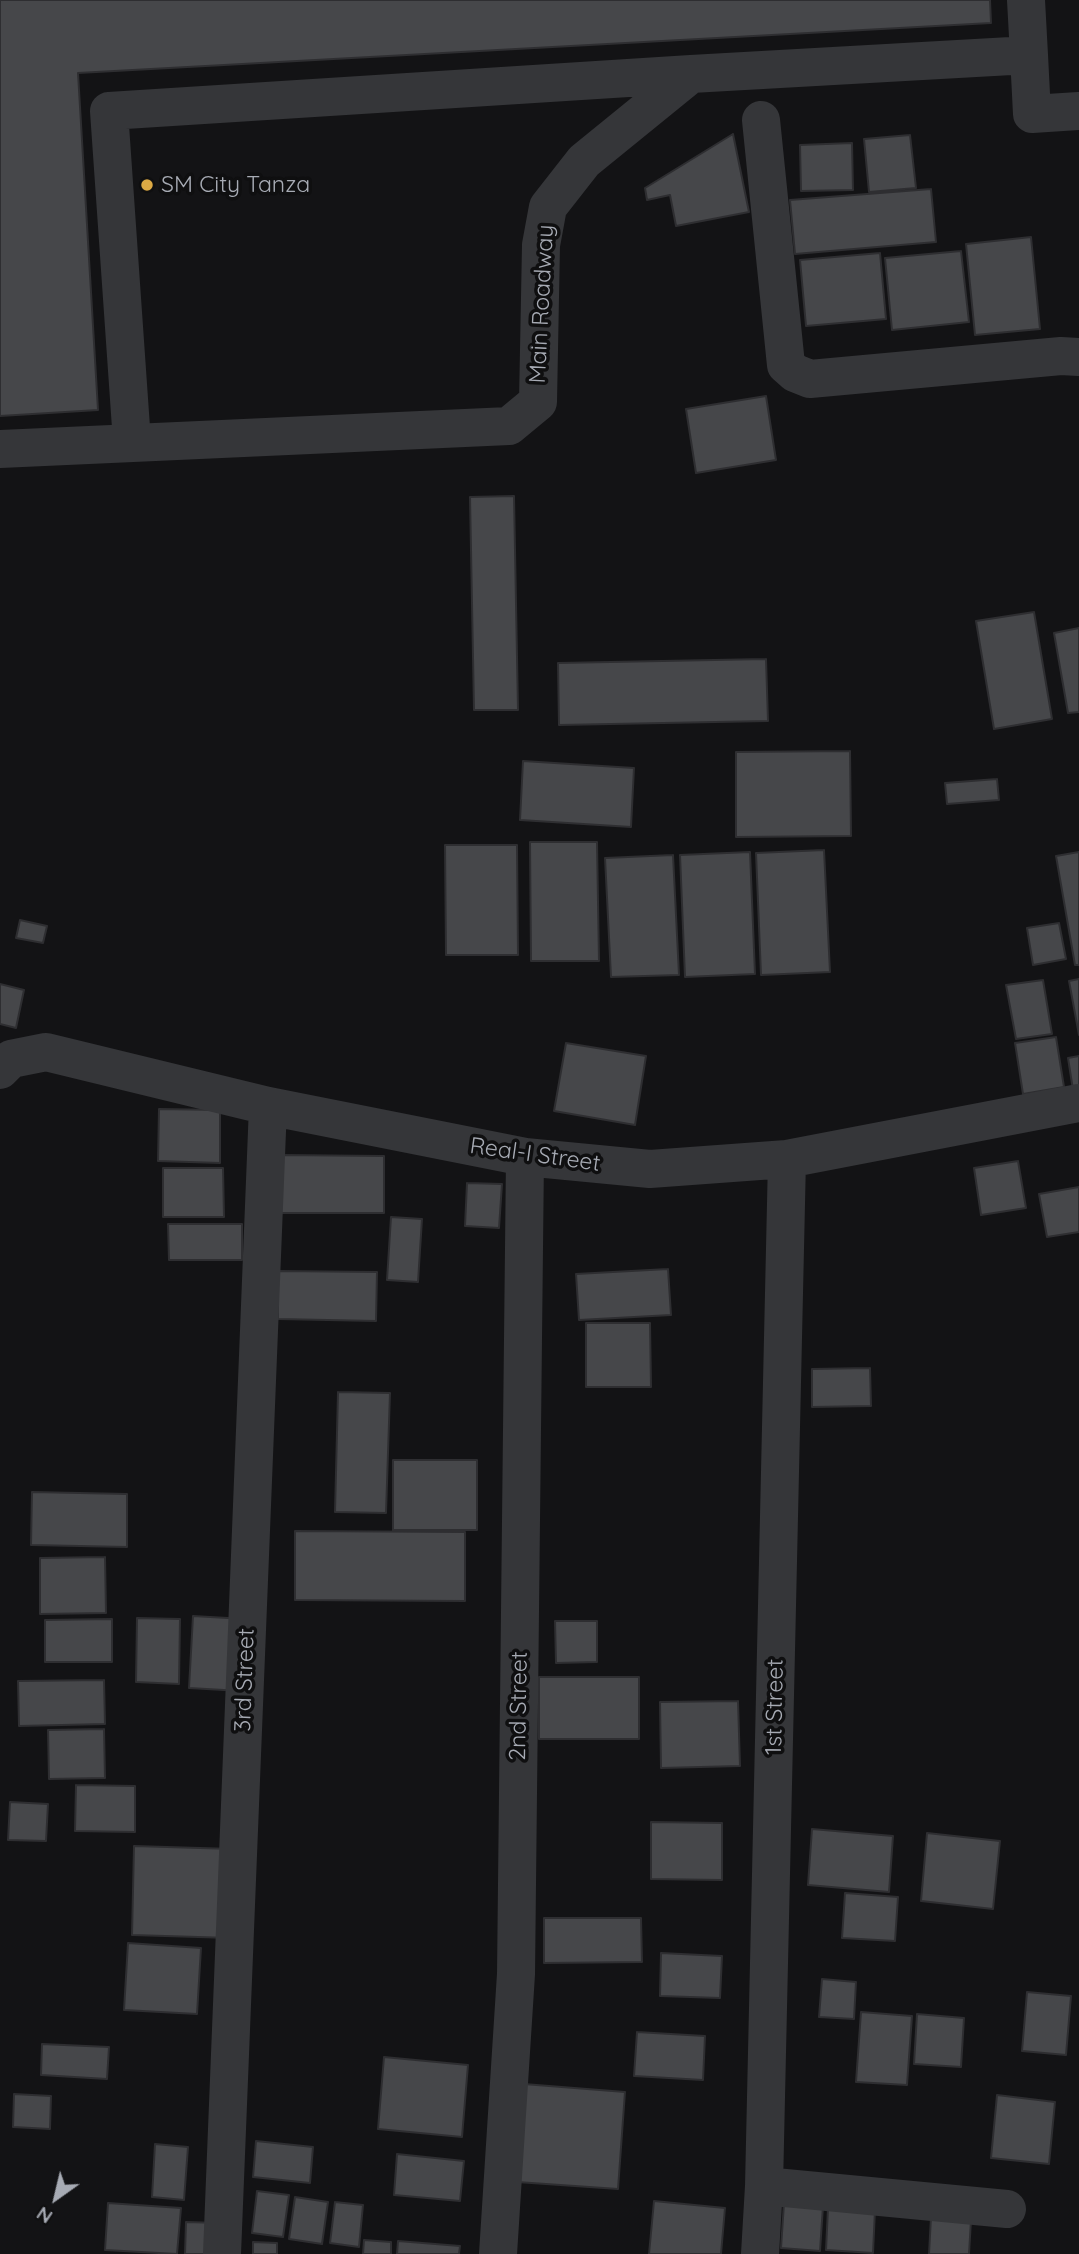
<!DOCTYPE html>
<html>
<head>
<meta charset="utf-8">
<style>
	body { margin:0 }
	#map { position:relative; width:1079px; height:2254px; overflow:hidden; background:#131315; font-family:Quicksand,sans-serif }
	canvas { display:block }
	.north { position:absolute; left:21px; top:2163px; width:70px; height:70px; -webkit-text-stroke:5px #0f0f10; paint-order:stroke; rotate:214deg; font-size:19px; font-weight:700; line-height:28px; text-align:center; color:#a7abb4 }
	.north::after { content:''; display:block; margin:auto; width:24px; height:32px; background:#a7abb4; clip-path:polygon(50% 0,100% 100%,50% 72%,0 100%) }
</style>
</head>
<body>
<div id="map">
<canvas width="1079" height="2254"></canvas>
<div class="north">N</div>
</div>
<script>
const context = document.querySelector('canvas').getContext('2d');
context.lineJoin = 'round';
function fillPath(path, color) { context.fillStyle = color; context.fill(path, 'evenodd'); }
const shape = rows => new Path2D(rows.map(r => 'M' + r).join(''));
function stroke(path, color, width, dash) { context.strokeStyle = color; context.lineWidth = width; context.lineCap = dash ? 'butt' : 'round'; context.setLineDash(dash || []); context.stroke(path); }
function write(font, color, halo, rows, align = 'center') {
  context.font = font + ' Quicksand,sans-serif'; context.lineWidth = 7; context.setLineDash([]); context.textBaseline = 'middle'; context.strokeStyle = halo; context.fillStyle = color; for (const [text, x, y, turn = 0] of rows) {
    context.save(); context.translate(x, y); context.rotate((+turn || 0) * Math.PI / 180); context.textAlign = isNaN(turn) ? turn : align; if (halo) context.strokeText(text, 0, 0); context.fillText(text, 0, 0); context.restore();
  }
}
const building = shape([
	[0,0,990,0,991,23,78,73,98,410,0,416,0,0],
	[733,134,749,212,676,226,670,195,647,200,645,188,733,134],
	[910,135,916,188,869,192,864,139,910,135],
	[852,143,853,190,801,191,800,145,852,143],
	[931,189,936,242,795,254,790,200,931,189],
	[1031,237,1040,329,975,335,966,244,1031,237],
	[961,251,969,322,892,330,885,258,961,251],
	[880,253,886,319,806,326,800,260,880,253],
	[766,396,776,460,696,473,686,409,766,396],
	[514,496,518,710,474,710,470,497,514,496],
	[1034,612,1052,719,994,729,976,621,1034,612],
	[1079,628,1079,712,1068,713,1054,633,1079,628],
	[766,659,768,721,559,725,558,663,766,659],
	[850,751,851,836,736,837,736,752,850,751],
	[523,761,634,768,631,827,520,820,523,761],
	[997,779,999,800,947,804,945,783,997,779],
	[530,842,597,842,599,961,531,961,530,842],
	[445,845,517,845,518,955,446,955,445,845],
	[824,850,830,972,761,975,756,853,824,850],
	[750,852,755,974,685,977,680,855,750,852],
	[1079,852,1079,965,1075,965,1056,856,1079,852],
	[673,855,679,975,611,977,605,858,673,855],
	[20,920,47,926,43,943,16,938,20,920],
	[1059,923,1066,959,1033,965,1027,928,1059,923],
	[1079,979,1079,1035,1069,981,1079,979],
	[1043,980,1052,1034,1016,1039,1006,985,1043,980],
	[0,984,24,990,16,1028,0,1024,0,984],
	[1056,1037,1064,1087,1023,1094,1015,1043,1056,1037],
	[566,1043,646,1056,635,1125,554,1111,566,1043],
	[1079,1056,1079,1089,1073,1090,1068,1058,1079,1056],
	[159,1109,220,1110,220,1163,158,1161,159,1109],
	[280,1155,384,1156,384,1213,280,1213,280,1155],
	[1018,1161,1026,1208,981,1215,974,1168,1018,1161],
	[163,1168,223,1168,224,1217,163,1217,163,1168],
	[467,1183,502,1184,499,1228,465,1226,467,1183],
	[1079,1187,1079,1232,1047,1237,1039,1194,1079,1187],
	[391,1217,422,1219,418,1282,387,1280,391,1217],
	[168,1224,242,1224,242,1260,169,1260,168,1224],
	[668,1269,671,1315,579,1320,576,1274,668,1269],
	[278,1271,377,1272,376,1321,278,1319,278,1271],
	[586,1323,650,1323,651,1387,586,1387,586,1323],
	[870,1368,871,1406,812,1407,812,1369,870,1368],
	[338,1392,390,1393,386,1513,335,1512,338,1392],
	[393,1460,477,1460,477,1530,393,1530,393,1460],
	[32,1492,127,1494,127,1547,31,1545,32,1492],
	[295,1531,465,1532,465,1601,295,1600,295,1531],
	[105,1557,106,1613,40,1614,40,1558,105,1557],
	[193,1616,245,1619,241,1691,189,1688,193,1616],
	[137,1618,180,1619,179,1684,136,1682,137,1618],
	[112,1619,112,1662,45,1662,45,1620,112,1619],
	[555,1621,597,1621,597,1662,556,1663,555,1621],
	[539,1677,639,1677,639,1739,539,1739,539,1677],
	[104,1680,105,1724,19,1726,18,1681,104,1680],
	[738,1701,740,1766,661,1768,660,1702,738,1701],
	[104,1729,105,1778,49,1779,48,1730,104,1729],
	[76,1785,135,1786,135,1832,75,1831,76,1785],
	[10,1802,48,1804,46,1841,8,1840,10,1802],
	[651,1822,722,1823,722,1880,651,1879,651,1822],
	[812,1829,893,1836,889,1892,808,1885,812,1829],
	[927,1833,1000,1841,993,1909,921,1901,927,1833],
	[134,1846,233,1849,231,1938,132,1935,134,1846],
	[845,1893,898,1897,895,1941,842,1938,845,1893],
	[544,1918,641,1918,642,1962,544,1963,544,1918],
	[128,1943,201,1948,197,2014,124,2010,128,1943],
	[661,1953,722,1956,720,1998,660,1996,661,1953],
	[822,1979,856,1982,854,2019,819,2017,822,1979],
	[1027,1992,1071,1996,1066,2055,1022,2051,1027,1992],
	[861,2012,912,2016,907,2085,856,2082,861,2012],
	[917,2014,964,2018,961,2067,914,2064,917,2014],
	[637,2032,705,2036,703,2080,634,2076,637,2032],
	[42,2044,109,2047,107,2079,41,2075,42,2044],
	[384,2057,468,2065,462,2137,378,2129,384,2057],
	[524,2084,625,2092,618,2189,517,2182,524,2084],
	[14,2094,51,2096,50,2129,13,2127,14,2094],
	[997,2095,1055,2102,1049,2164,991,2158,997,2095],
	[256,2141,313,2147,310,2183,253,2177,256,2141],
	[155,2144,188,2147,184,2200,152,2197,155,2144],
	[397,2154,464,2161,460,2201,394,2195,397,2154],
	[257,2191,289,2195,283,2237,252,2233,257,2191],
	[295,2197,328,2202,322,2244,289,2239,295,2197],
	[654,2201,725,2208,721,2254,649,2254,654,2201],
	[335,2202,363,2205,359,2247,330,2243,335,2202],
	[108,2203,181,2208,177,2254,105,2250,108,2203],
	[784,2203,823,2206,820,2251,781,2248,784,2203],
	[828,2208,875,2210,873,2253,826,2250,828,2208],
	[931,2217,971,2220,969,2254,929,2254,931,2217],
	[186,2222,220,2223,219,2254,185,2254,186,2222],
	[364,2240,391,2242,391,2254,363,2254,364,2240],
	[398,2241,460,2246,459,2254,397,2254,398,2241],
	[253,2242,277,2243,277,2254,253,2254,253,2242]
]);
const minor = shape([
	[1029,55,1032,114,1079,111],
	[761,120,786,365,795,373,810,379,1061,356,1079,357],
	[132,442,109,111,691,74],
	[0,449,509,426,538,402,541,245,548,207,584,161,691,74,1029,55,1026,0],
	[0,1070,11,1059,46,1052,268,1106,525,1157,650,1169,787,1159,1079,1103],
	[764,2186,1007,2209],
	[222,2254,268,1106],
	[498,2254,516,1974,525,1157],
	[760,2254,764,2186,787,1159]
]);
const markers = [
	[147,185,7,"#dca944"]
];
const poiNames = [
	["SM City Tanza",161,185]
];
const streetNames = [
	["Main Roadway",542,304,-87],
	["Real-I Street",535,1155,8],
	["3rd Street",245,1680,-88],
	["2nd Street",519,1706,-89],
	["1st Street",775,1707,-89]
];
fillPath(building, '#46474a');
stroke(building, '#2e2e31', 2);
stroke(minor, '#353639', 38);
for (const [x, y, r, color] of markers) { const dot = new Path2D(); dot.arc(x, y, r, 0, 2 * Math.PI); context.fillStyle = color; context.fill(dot); stroke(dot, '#0f0f10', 2.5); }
write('23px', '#a7abb4', '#0f0f10', poiNames, 'left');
write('23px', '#a7abb4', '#0f0f10', streetNames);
</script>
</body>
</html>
